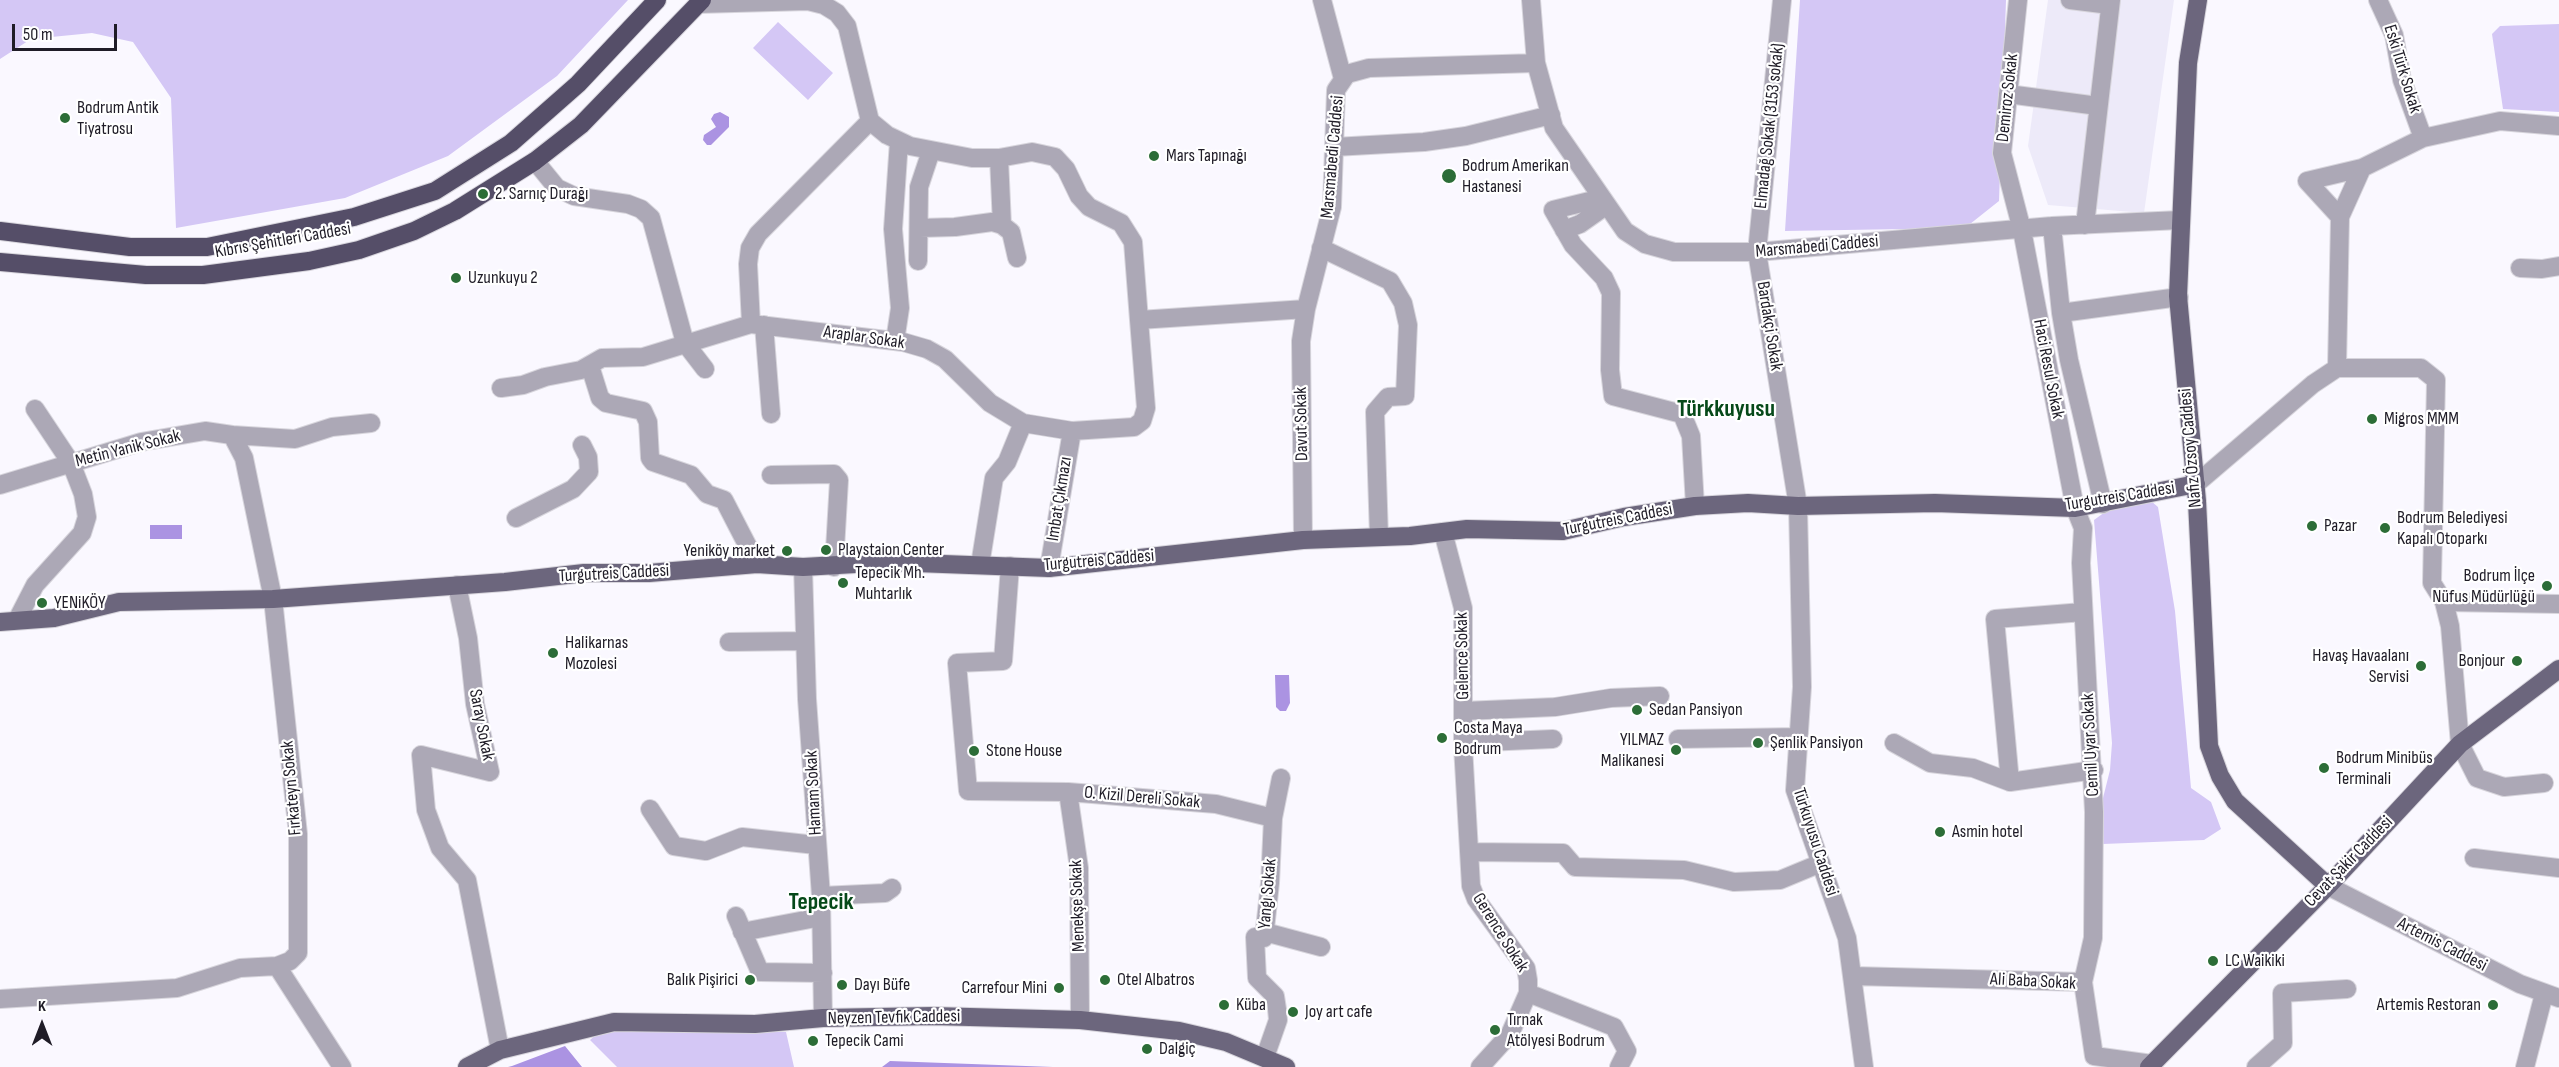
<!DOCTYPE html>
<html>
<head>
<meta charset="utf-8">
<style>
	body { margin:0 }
	#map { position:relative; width:2559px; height:1067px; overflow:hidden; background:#faf8ff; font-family:"Sofia Sans Condensed",sans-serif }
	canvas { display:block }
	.north { position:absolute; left:12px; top:995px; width:60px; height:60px; -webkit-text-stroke:4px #fff; paint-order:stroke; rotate:0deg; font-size:16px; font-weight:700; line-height:24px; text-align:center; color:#1f1c27 }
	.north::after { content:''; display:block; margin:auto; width:21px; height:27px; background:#1f1c27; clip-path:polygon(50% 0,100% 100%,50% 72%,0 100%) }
	.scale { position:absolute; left:12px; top:24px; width:105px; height:27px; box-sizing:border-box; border:3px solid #1f1c27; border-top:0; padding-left:8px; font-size:18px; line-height:21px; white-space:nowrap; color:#1f1c27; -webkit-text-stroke:4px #fff; paint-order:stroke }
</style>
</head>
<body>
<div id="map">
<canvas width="2559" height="1067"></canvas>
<div class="north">K</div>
<div class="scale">50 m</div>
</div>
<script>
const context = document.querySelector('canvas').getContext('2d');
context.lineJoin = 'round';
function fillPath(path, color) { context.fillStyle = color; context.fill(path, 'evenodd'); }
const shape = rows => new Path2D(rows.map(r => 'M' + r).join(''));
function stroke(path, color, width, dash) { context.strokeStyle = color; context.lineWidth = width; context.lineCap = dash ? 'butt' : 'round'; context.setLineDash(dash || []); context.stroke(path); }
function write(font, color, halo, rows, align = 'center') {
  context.font = font + ' "Sofia Sans Condensed",sans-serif'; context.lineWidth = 4.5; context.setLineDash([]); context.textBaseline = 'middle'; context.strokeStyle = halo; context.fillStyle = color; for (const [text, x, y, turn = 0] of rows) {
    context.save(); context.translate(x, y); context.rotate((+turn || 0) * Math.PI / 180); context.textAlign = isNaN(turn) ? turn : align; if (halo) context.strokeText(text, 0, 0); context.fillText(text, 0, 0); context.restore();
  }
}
const built = shape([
	[2048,0,2174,0,2144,213,2048,205,2028,146]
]);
const green = shape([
	[0,0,628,0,557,76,448,156,345,198,176,228,171,98,133,42,92,33,31,39,0,59],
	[1800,0,2006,0,1999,201,1965,228,1785,231],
	[778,22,833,73,808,100,753,48],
	[2559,24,2559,112,2503,109,2492,34,2500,26],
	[2135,501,2151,501,2158,507,2175,611,2191,788,2211,802,2221,829,2204,840,2103,844,2100,824,2103,798,2110,770,2112,743,2094,520,2105,512],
	[599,1032,786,1032,794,1067,617,1067,590,1040]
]);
const water = shape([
	[720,112,729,117,729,127,711,145,707,145,703,140,704,135,716,127,711,119,714,114],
	[150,525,182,525,182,539,150,539],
	[1275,675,1289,675,1290,703,1286,711,1280,711,1276,707],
	[565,1046,582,1067,508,1067,512,1066],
	[890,1061,1053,1067,882,1067]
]);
const minor = shape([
	[1322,0,1343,79],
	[1531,0,1536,63],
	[1782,0,1757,252,1798,506,1802,687,1795,790,1847,938,1864,1067],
	[2018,0,2002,153,2022,230,2075,508,2083,528,2081,563,2094,812,2093,938,2083,982],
	[2070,0,2110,5],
	[2378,0,2394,35,2402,80,2423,138],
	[698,4,808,1,824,5,837,13,847,26,870,121,887,135,910,146,972,158,999,158,1032,152,1055,157,1066,169,1079,196,1089,207,1121,223,1133,242,1139,320,1306,309,1332,207,1336,90,1347,74,1369,68,1536,63,1554,128,1625,231,1645,244,1674,252,1757,252,2052,226,2180,220],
	[2008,94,2098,106],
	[1334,147,1424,142,1466,136,1551,115],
	[999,158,1002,225],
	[535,161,557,188,574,196,628,204,641,209,651,218,685,343,705,369],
	[1602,198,1553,210,1573,245,1604,278,1611,293,1610,370,1613,396,1682,414,1691,436,1695,506],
	[2340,217,2307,181,2362,168],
	[2085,225,2111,0],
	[2052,226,2061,313,2069,360,2103,504],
	[920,228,955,227,992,222,1002,225,1011,232,1017,258],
	[1564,230,1580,224,1607,205],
	[1321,248,1390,281,1403,303,1408,325,1405,396,1388,397,1375,412,1379,537],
	[918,261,919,187,931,151],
	[2520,268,2542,269,2559,266],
	[2061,313,2179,297],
	[751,324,748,264,750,248,758,234,870,121],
	[764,325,771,414],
	[895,341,900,308,893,229,899,141],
	[590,366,600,398,606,403,643,411,648,422,650,458,653,462,691,475,707,494,724,500,757,564],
	[2337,368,2340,217,2362,168,2423,138,2500,121,2559,126],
	[501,388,523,385,545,377,581,370,602,358,643,357,751,324,903,342,927,349,945,359,990,403,1023,423,1072,431,1134,427,1142,421,1146,408,1139,320],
	[232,435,295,439,332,427,371,423],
	[771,475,834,474,839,480,834,567],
	[2196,484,2313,384,2337,368,2421,368,2436,380,2432,583,2444,602,2450,626,2460,744,2477,778,2504,787,2544,783],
	[0,485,141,442,205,431,232,435,244,458,273,599,298,834,298,953,290,961,277,966,342,1067],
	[516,518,573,489,589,472,588,457,582,445],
	[1443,532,1463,608,1463,746,1471,886,1476,899,1526,968,1528,980,1528,993,1510,1034,1480,1067],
	[1303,540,1301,341,1306,309],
	[980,565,994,478,1007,462,1023,423],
	[1010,566,1003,661,957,663,968,791,1068,792,1216,804,1273,818,1281,778],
	[803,567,807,699,821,896,823,1018],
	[1049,568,1072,431],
	[457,585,468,638,475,704,490,772,421,755,426,810,440,848,467,880,500,1050],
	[2444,602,2559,604],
	[17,620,35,585,82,533,87,517,83,494,71,463,35,409],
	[729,642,805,641],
	[1464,711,1555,707,1611,698,1660,696],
	[1678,739,1798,737],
	[1463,743,1553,739],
	[1894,743,1930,763,1973,768,2010,782,2094,770],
	[2010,782,1995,619,2083,612],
	[1068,792,1079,868,1080,1020],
	[650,809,674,846,706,851,742,837,816,845],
	[1469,852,1563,853,1575,867,1684,870,1734,882,1780,880,1821,863],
	[2474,858,2559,868],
	[2328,886,2520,984,2559,998],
	[821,896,885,893,892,888],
	[736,916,760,972,823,973],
	[742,932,821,917],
	[1265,932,1321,947],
	[1853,976,2083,982,2094,1056,2152,1064],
	[1528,993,1614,1027,1627,1051,1619,1067],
	[0,999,177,988,240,968,277,966],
	[1265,1057,1278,1020,1277,1009,1275,996,1257,978,1255,937,1264,938,1270,883,1273,818],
	[2256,1067,2283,1043,2282,993,2347,989],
	[2525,1067,2544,994]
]);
const major = shape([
	[2198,0,2188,63,2178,296,2197,501,2209,746,2220,776,2235,801,2328,886],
	[0,622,54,618,119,602,273,599,505,582,584,573,649,573,757,564,803,567,890,562,1049,568,1303,540,1410,536,1467,529,1563,531,1624,517,1695,506,1748,503,1798,506,1935,503,2075,508,2196,484],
	[467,1067,500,1050,614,1022,755,1024,823,1018,933,1016,1080,1020,1179,1031,1226,1042,1286,1067],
	[2149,1067,2328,886,2460,744,2559,669]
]);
const highway = shape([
	[0,231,130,247,207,247,354,217,435,191,511,143,578,84,657,0],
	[0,262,146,275,203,275,309,261,359,250,414,231,455,211,535,161,581,125,702,0]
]);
const markers = [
	[65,118,6,"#2c6d37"],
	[1154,156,6,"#2c6d37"],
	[1449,176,8,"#2c6d37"],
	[483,194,6,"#2c6d37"],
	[456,278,6,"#2c6d37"],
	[2372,419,6,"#2c6d37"],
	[2312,526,6,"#2c6d37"],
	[2385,528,6,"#2c6d37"],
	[826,550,6,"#2c6d37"],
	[787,551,6,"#2c6d37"],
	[843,583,6,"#2c6d37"],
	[2547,586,6,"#2c6d37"],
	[42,603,6,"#2c6d37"],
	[553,653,6,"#2c6d37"],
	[2517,661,6,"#2c6d37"],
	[2421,666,6,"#2c6d37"],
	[1637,710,6,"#2c6d37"],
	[1442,738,6,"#2c6d37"],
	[1758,743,6,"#2c6d37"],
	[1676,750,6,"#2c6d37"],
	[974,751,6,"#2c6d37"],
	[2324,768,6,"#2c6d37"],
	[1940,832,6,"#2c6d37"],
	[2213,961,6,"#2c6d37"],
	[750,980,6,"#2c6d37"],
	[1105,980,6,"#2c6d37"],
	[842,985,6,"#2c6d37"],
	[1059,988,6,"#2c6d37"],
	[1224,1005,6,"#2c6d37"],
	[2493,1005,6,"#2c6d37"],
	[1293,1012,6,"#2c6d37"],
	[1495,1030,6,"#2c6d37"],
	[813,1041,6,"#2c6d37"],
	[1147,1049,6,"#2c6d37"]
];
const streetNames = [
	["Eski Türk Sokak",2402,69,73],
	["Demiroz Sokak",2008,98,-84],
	["Elmadağ Sokak (3153 sokak)",1770,126,-84],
	["Marsmabedi Caddesi",1333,157,-85],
	["Kıbrıs Şehitleri Caddesi",283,241,-10],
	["Marsmabedi Caddesi",1817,247,-5],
	["Bardakçi Sokak",1769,326,81],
	["Araplar Sokak",864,338,8],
	["Haci Resul Sokak",2048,369,79],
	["Davut Sokak",1302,424,-91],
	["Nafiz Özsoy Caddesi",2191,448,-95],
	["Metin Yanik Sokak",128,449,-14],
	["Turgutreis Caddesi",2120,497,-9],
	["Imbat Çıkmazı",1060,499,-81],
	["Turgutreis Caddesi",1618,520,-11],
	["Turgutreis Caddesi",1099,561,-5],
	["Turgutreis Caddesi",614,574,-3],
	["Gelence Sokak",1463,656,-91],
	["Saray Sokak",481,725,79],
	["Cemil Uyar Sokak",2091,745,-93],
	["Fırkateyn Sokak",292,788,-95],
	["Hamam Sokak",814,793,-93],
	["O. Kizil Dereli Sokak",1142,798,5],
	["Türkuyusu Caddesi",1815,842,72],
	["Cevat Şakir Caddesi",2349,862,-46],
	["Yangı Sokak",1268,894,-85],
	["Menekşe Sokak",1078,906,-92],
	["Gerence Sokak",1500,933,58],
	["Artemis Caddesi",2442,945,27],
	["Ali Baba Sokak",2033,982,3],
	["Neyzen Tevfik Caddesi",894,1018,-1]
];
const poiNames = [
	["Bodrum Antik",77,108],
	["Tiyatrosu",77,129],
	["Mars Tapınağı",1166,156],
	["Bodrum Amerikan",1462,166],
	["Hastanesi",1462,187],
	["2. Sarnıç Durağı",495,194],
	["Uzunkuyu 2",468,278],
	["Migros MMM",2384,419],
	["Bodrum Belediyesi",2397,518],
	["Kapalı Otoparkı",2397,539],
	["Pazar",2324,526],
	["Playstaion Center",838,550],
	["Yeniköy market",775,551,"right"],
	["Tepecik Mh.",855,573],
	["Muhtarlık",855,594],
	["Bodrum İlçe",2535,576,"right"],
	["Nüfus Müdürlüğü",2535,597,"right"],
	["YENiKÖY",54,603],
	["Halikarnas",565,643],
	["Mozolesi",565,664],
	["Havaş Havaalanı",2409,656,"right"],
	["Servisi",2409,677,"right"],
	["Bonjour",2505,661,"right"],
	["Sedan Pansiyon",1649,710],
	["Costa Maya",1454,728],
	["Bodrum",1454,749],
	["YILMAZ",1664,740,"right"],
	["Malikanesi",1664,761,"right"],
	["Şenlik Pansiyon",1770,743],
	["Stone House",986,751],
	["Bodrum Minibüs",2336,758],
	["Terminali",2336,779],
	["Asmin hotel",1952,832],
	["LC Waikiki",2225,961],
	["Balık Pişirici",738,980,"right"],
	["Otel Albatros",1117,980],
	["Dayı Büfe",854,985],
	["Carrefour Mini",1047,988,"right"],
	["Küba",1236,1005],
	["Artemis Restoran",2481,1005,"right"],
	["Joy art cafe",1305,1012],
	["Tırnak",1507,1020],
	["Atölyesi Bodrum",1507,1041],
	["Tepecik Cami",825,1041],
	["Dalgiç",1159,1049]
];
const districtNames = [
	["Türkkuyusu",1726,410],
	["Tepecik",821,903]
];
fillPath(built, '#edeaf9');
fillPath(green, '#d4c7f5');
fillPath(water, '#ab93e2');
stroke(minor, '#d7d5dc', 20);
stroke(major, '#d7d5dc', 20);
stroke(highway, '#d7d5dc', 20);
stroke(minor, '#aca8b6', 18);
stroke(major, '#6c667d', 18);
stroke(highway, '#554e68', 18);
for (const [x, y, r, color] of markers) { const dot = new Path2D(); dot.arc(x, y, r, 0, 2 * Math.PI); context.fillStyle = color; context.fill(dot); stroke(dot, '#fff', 2); }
write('18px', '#1f1c27', '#fff', streetNames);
write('18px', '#1f1c27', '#fff', poiNames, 'left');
write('bold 24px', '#064919', '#fff', districtNames);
</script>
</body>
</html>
